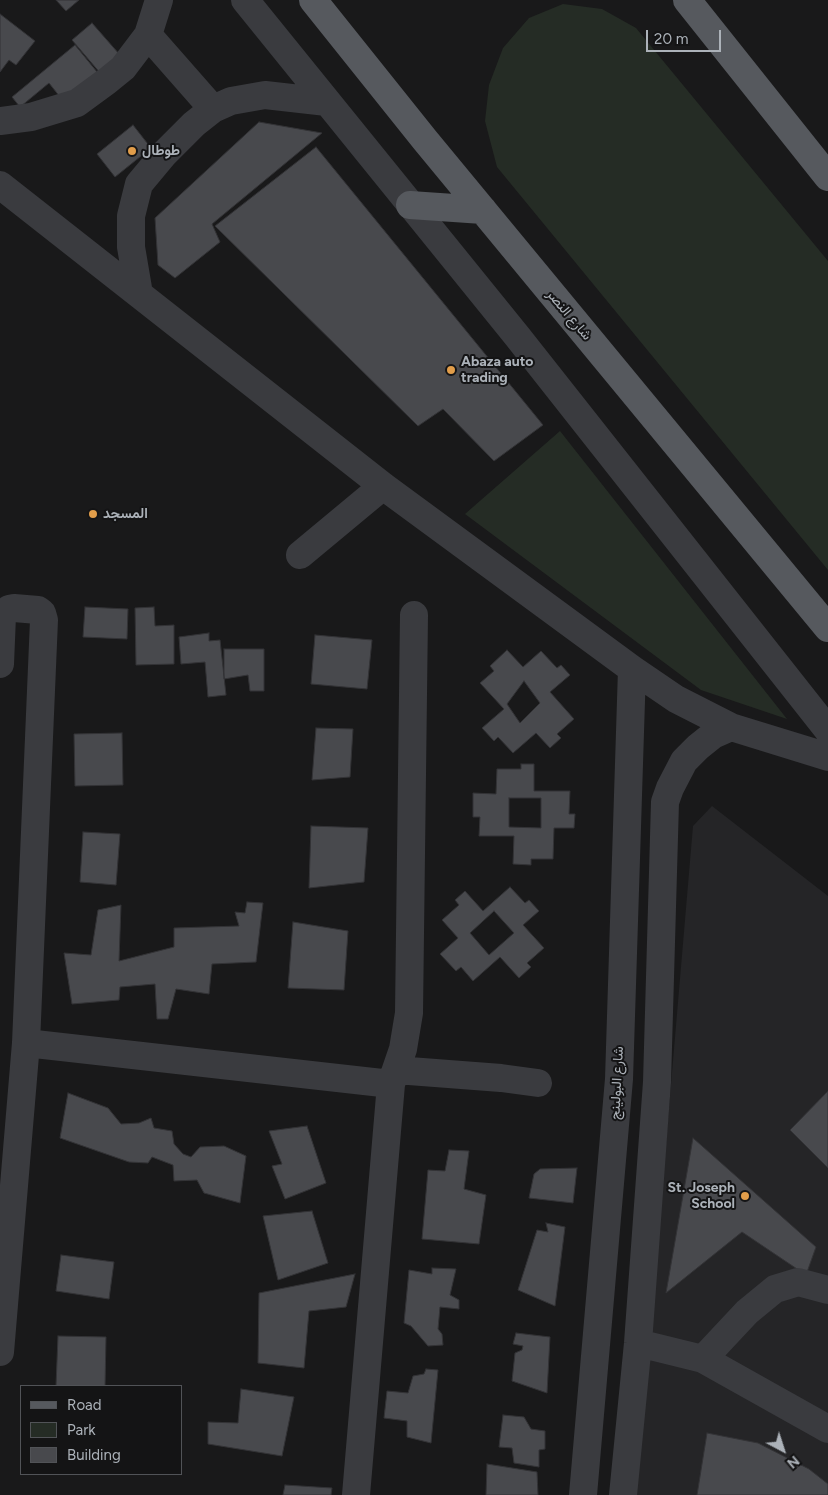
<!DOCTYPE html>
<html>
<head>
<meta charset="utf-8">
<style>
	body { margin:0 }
	#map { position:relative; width:828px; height:1495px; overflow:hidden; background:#19191a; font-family:Figtree,sans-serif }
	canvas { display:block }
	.legend { position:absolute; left:20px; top:1385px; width:162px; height:90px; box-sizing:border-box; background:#141415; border:1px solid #515357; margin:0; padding:6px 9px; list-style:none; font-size:15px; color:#acb2b9 }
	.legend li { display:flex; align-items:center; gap:10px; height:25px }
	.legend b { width:25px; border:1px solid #515357 }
	.north { position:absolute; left:758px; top:1425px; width:50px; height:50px; -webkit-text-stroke:4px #141415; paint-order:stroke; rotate:140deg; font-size:14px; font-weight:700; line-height:20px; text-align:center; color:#acb2b9 }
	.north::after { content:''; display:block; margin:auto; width:18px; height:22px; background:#acb2b9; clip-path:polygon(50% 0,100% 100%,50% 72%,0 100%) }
	.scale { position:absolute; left:646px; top:30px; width:75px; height:22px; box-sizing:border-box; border:2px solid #acb2b9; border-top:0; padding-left:6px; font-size:15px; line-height:18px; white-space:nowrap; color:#acb2b9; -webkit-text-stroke:4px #141415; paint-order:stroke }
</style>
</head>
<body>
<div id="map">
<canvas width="828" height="1495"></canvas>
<ul class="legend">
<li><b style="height:6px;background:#56595e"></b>Road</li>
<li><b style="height:14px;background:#252c25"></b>Park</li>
<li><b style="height:14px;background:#48494d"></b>Building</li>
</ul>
<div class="north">N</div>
<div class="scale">20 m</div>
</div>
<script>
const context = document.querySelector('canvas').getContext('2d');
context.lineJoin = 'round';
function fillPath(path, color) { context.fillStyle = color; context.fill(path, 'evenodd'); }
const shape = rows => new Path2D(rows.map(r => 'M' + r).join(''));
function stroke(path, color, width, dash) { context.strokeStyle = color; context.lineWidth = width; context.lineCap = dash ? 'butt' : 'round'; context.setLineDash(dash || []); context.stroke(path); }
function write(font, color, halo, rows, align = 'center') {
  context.font = font + ' Figtree,Vazirmatn,sans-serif'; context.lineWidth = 4; context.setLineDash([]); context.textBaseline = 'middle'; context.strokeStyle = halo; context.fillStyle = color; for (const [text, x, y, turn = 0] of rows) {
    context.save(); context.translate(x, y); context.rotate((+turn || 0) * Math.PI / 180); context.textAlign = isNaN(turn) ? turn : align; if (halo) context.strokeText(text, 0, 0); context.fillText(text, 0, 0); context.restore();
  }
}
const built = shape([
	[712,806,828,896,828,1495,636,1495,693,826]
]);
const green = shape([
	[563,4,602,9,636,28,828,261,828,570,497,167,485,121,489,85,503,48,529,18],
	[560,431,787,719,701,690,465,514]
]);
const building = shape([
	[56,0,79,0,66,11,56,0],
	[0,14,35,41,16,65,9,60,0,72,0,14],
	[92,23,127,63,107,81,72,40,92,23],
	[75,45,102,78,64,102,49,83,20,107,12,97,75,45],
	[259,122,322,133,212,224,220,242,175,278,158,265,155,218,259,122],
	[133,125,151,148,115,177,97,154,133,125],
	[316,147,543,425,494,461,443,409,418,426,215,226,316,147],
	[85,607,128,609,127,639,83,637,85,607],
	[154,607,155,626,174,625,174,664,136,665,135,608,154,607],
	[209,633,209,641,220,640,226,695,208,697,205,662,181,664,179,637,209,633],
	[315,635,372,640,367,689,311,684,315,635],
	[224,649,264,649,264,691,250,691,248,675,224,679,224,649],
	[507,650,523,667,541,651,557,668,561,665,570,675,550,692,574,719,557,734,561,738,550,748,536,733,513,753,498,737,494,741,482,728,504,709,480,683,494,671,490,666,507,650],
	[524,681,540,703,520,723,507,704,524,681],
	[316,728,353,729,350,777,312,780,316,728],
	[122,733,123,785,75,786,74,734,122,733],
	[521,764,534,764,534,791,570,791,569,814,575,814,574,828,554,828,553,859,531,859,531,865,513,864,514,836,479,836,480,817,473,817,473,793,496,794,497,769,521,769,521,764],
	[509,798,541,798,541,828,509,827,509,798],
	[311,826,368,828,364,882,309,888,311,826],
	[83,832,120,834,116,885,80,882,83,832],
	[510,887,525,903,529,900,539,911,523,925,544,948,527,963,531,967,519,978,500,957,473,981,461,967,456,971,440,954,458,938,442,920,459,905,455,900,465,891,483,911,510,887],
	[494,911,514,933,489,955,470,933,494,911],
	[247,902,263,903,256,962,212,964,209,994,176,989,168,1019,157,1019,155,984,120,987,119,1000,72,1004,64,953,91,955,98,910,121,905,119,961,174,947,174,928,239,926,235,912,245,913,247,902],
	[293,922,348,931,344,990,288,988,293,922],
	[828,1091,828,1168,790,1130,828,1091],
	[68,1093,108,1108,121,1124,139,1123,151,1118,154,1128,172,1131,174,1144,183,1154,191,1157,200,1147,224,1146,246,1156,240,1203,204,1193,197,1180,174,1181,173,1165,152,1157,148,1163,129,1162,60,1138,68,1093],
	[307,1126,326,1183,285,1199,272,1166,282,1164,269,1131,307,1126],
	[693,1138,816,1247,806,1275,742,1232,666,1293,693,1138],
	[449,1150,469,1151,464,1189,486,1195,479,1244,422,1239,428,1170,445,1171,449,1150],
	[577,1168,573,1203,529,1198,534,1174,540,1169,577,1168],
	[312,1211,328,1263,278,1280,263,1216,312,1211],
	[546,1223,565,1227,555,1306,518,1290,537,1230,548,1232,546,1223],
	[61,1255,114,1262,109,1299,56,1291,61,1255],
	[432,1268,456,1269,450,1295,459,1300,459,1309,440,1307,438,1329,442,1334,443,1345,428,1346,411,1326,404,1323,409,1270,432,1274,432,1268],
	[355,1274,346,1307,309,1311,304,1368,258,1363,259,1293,355,1274],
	[516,1333,550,1337,547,1393,512,1381,515,1353,522,1350,523,1346,513,1344,516,1333],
	[58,1336,106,1337,105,1386,56,1386,58,1336],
	[426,1369,438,1370,431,1443,407,1437,407,1421,384,1418,387,1391,408,1393,413,1376,424,1374,426,1369],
	[241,1389,294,1397,282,1456,208,1444,208,1422,238,1423,241,1389],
	[503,1415,524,1417,531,1429,545,1431,545,1449,539,1450,539,1467,514,1463,512,1448,499,1447,503,1415],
	[707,1433,758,1443,809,1469,828,1484,828,1495,697,1495,707,1433],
	[487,1464,537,1472,538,1495,486,1495,487,1464],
	[285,1485,332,1488,331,1495,283,1495,285,1485]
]);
const minor = shape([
	[245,0,517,336,828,730],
	[148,35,213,109],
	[0,121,31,117,77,103,107,81,123,68,148,35,159,0],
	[0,185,383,486,632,669,676,699,731,727,828,757],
	[139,294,131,247,131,216,139,184,164,154,194,124,213,109,231,101,265,95,327,102],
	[300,555,383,486],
	[0,664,2,616,5,612,9,609,14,608,38,610,42,613,44,620,26,1043,0,1352],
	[26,1043,391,1084],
	[396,1070,501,1078,538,1083],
	[828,1290,798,1282,775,1289,747,1312,703,1359,828,1429],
	[638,1343,703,1359],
	[356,1495,391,1084,403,1049,409,1013,414,615],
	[583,1495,619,1079,632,669],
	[623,1495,638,1343,657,1082,665,802,670,788,684,761,698,747,713,735,731,727]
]);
const major = shape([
	[313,0,425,140,828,628],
	[687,0,828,177],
	[410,205,483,210]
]);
const markers = [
	[132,151,5,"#e19d4a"],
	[451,370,5,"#e19d4a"],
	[93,514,5,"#e19d4a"],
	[745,1196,5,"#e19d4a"]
];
const poiNames = [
	["طوطال",142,151],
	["Abaza auto",461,362],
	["trading",461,378],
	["المسجد",103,514],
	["St. Joseph",735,1188,"right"],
	["School",735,1204,"right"]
];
const streetNames = [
	["شارع النصر",569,315,50],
	["شارع البولينج",617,1083,-87]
];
fillPath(built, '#252527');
fillPath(green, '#252c25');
fillPath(building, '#48494d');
stroke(building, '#333336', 1);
stroke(minor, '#3a3b3f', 28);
stroke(major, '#56595e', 28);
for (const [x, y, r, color] of markers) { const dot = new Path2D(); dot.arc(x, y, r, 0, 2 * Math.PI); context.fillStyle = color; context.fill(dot); stroke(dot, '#141415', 2); }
write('bold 14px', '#acb2b9', '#141415', poiNames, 'left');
write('14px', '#acb2b9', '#141415', streetNames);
</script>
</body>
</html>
